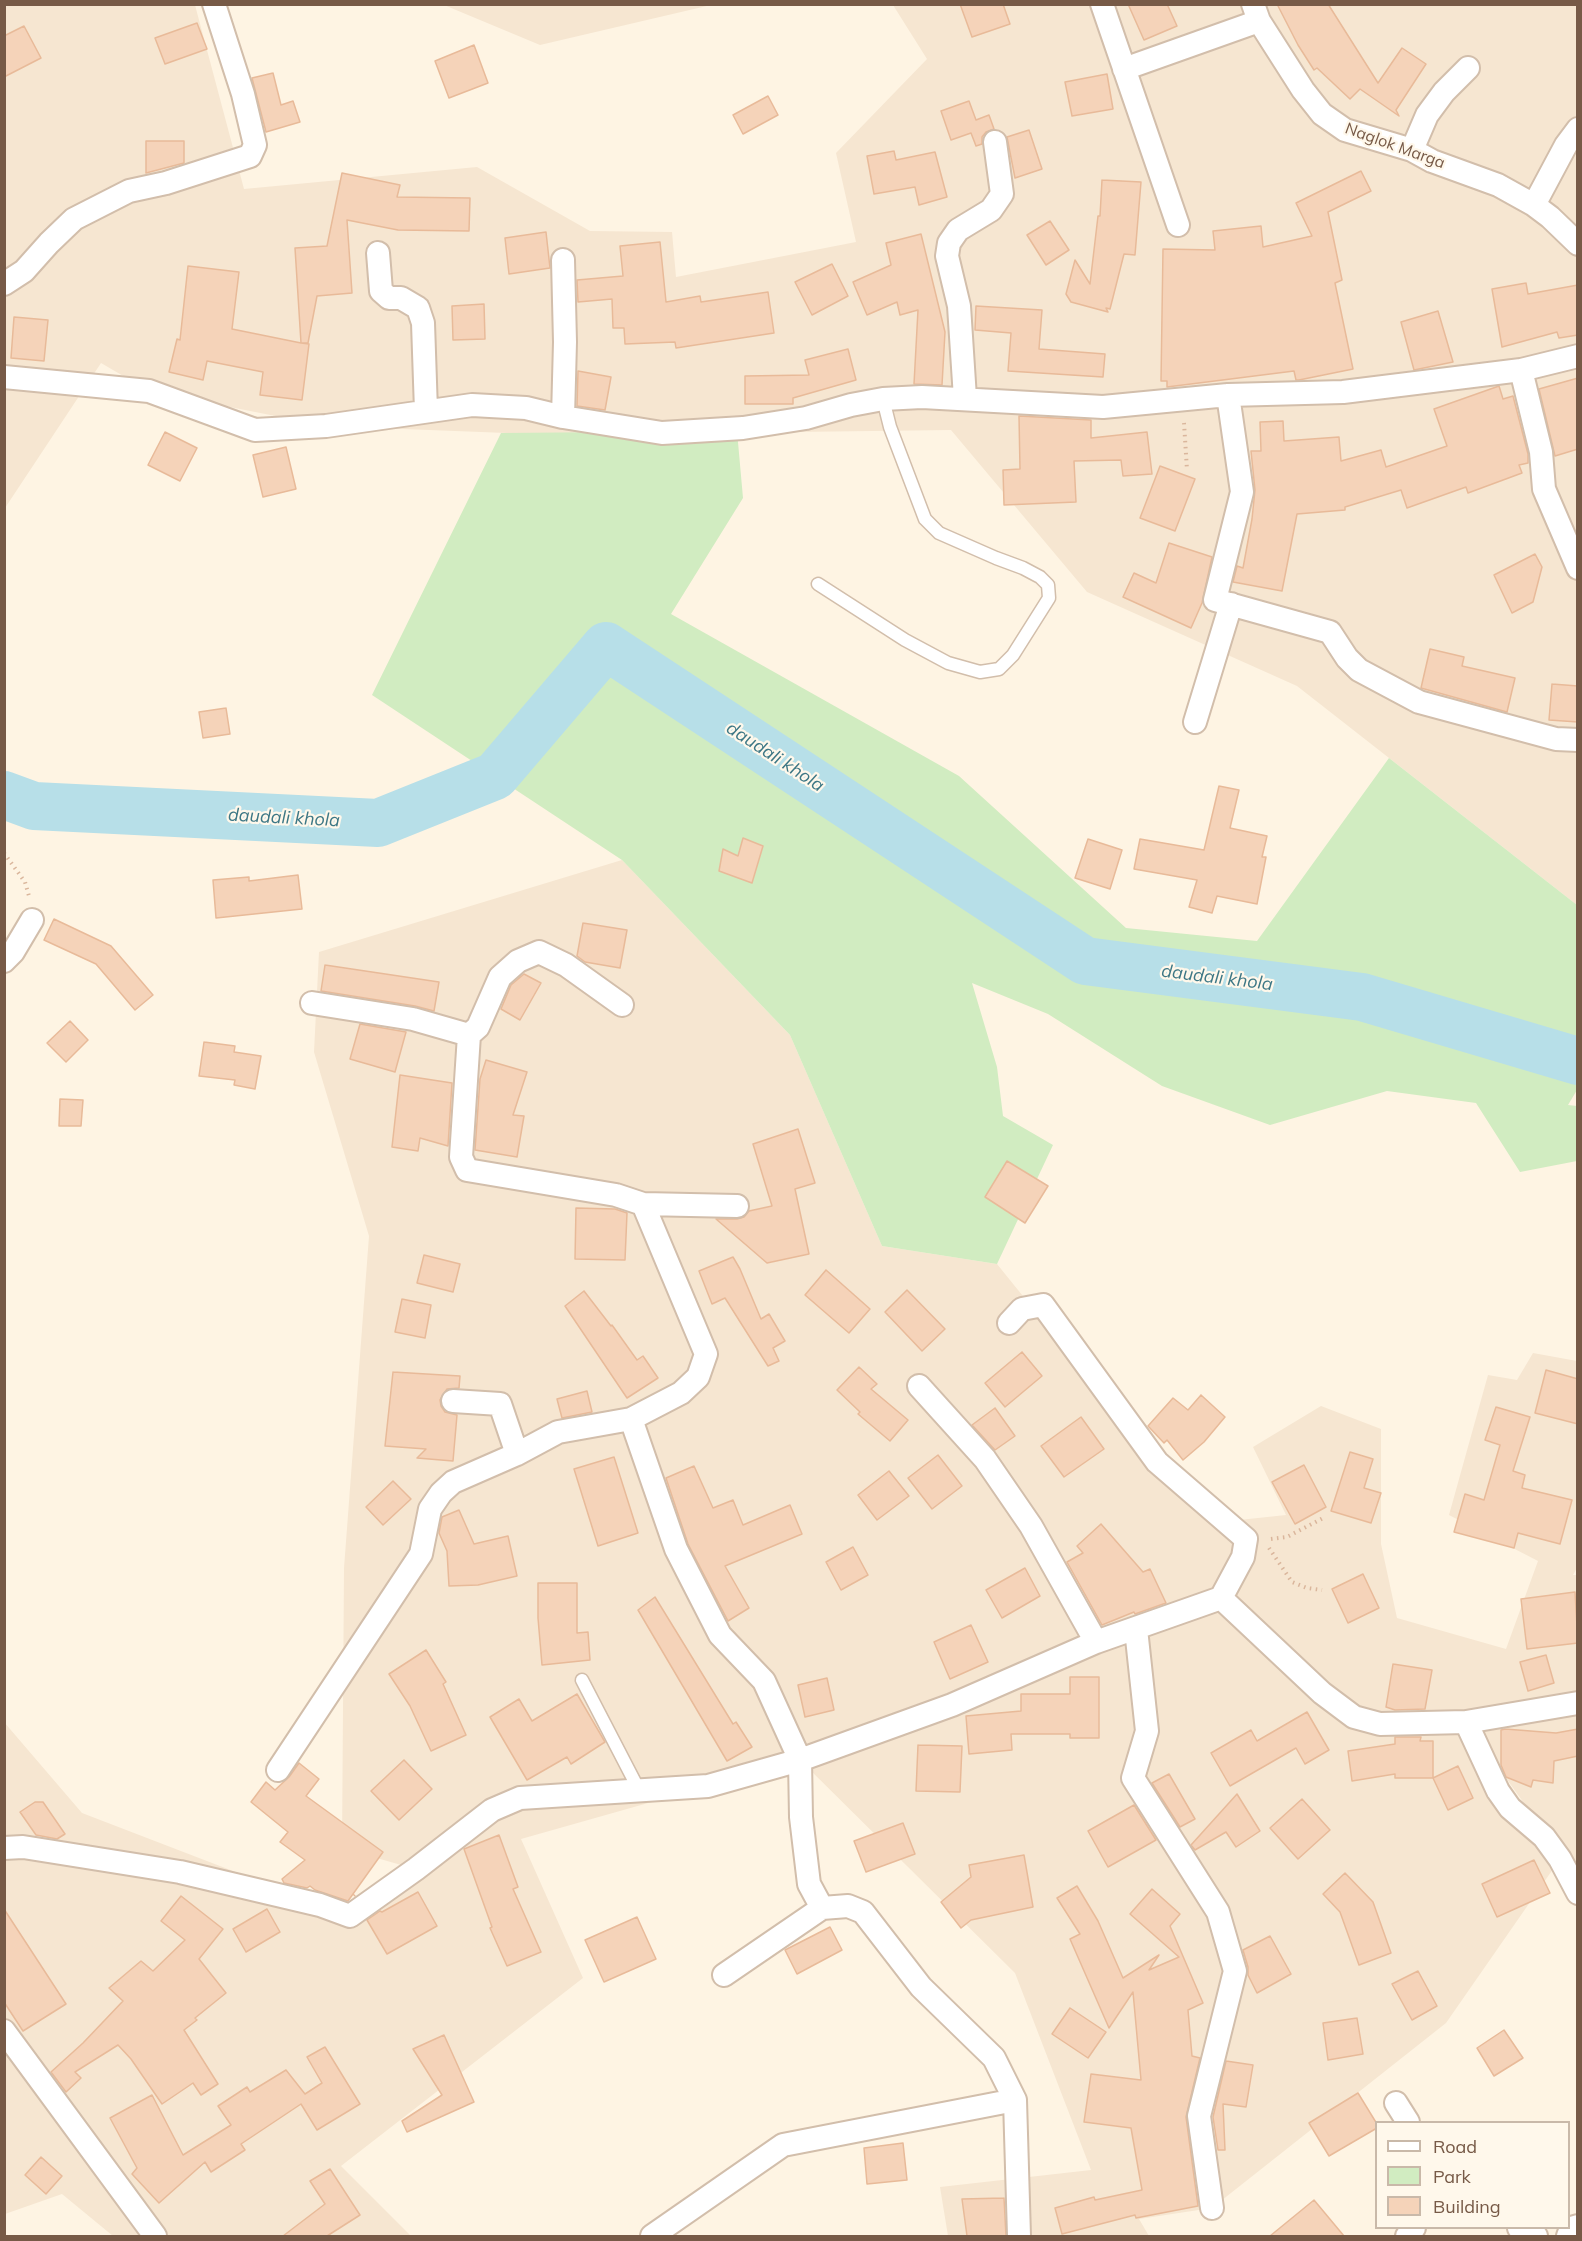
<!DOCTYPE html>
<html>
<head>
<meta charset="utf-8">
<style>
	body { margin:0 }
	#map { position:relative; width:1582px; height:2241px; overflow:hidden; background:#fef4e3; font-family:Mulish,sans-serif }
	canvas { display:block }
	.frame { position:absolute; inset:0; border:6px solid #775a47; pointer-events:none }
	.legend { position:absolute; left:1375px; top:2121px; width:195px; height:108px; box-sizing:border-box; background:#fff8eb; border:2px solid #c9b9a9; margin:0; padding:8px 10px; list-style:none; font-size:18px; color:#775a47 }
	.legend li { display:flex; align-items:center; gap:12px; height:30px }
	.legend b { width:30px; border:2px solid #c9b9a9 }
</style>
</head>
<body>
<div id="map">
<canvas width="1582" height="2241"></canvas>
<div class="frame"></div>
<ul class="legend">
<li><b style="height:8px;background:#fff"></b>Road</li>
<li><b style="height:16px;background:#d1ecc1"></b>Park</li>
<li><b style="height:16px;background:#f5d3b9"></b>Building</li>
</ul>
</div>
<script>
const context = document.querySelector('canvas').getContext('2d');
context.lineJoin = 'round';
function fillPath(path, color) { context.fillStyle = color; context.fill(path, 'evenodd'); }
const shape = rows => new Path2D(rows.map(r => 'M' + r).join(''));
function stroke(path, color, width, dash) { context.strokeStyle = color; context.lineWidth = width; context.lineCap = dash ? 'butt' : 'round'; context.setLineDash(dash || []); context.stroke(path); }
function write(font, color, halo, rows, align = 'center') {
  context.font = font + ' Mulish,sans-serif'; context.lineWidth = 4.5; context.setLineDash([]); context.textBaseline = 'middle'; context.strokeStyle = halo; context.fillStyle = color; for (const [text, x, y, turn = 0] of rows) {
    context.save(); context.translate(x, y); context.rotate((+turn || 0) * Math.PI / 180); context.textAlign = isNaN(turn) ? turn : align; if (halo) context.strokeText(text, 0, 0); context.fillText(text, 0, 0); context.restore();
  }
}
const residential = shape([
	[5,5,195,5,244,189,477,167,590,231,672,232,676,277,856,242,836,153,927,59,893,5,1577,5,1577,905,1297,686,1087,592,951,430,558,435,326,426,149,391,101,363,5,508],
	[444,5,711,5,540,45],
	[622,860,790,1035,882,1246,997,1264,1157,1462,1239,1520,1286,1515,1253,1447,1321,1406,1381,1429,1381,1544,1397,1618,1506,1649,1538,1561,1449,1515,1488,1375,1517,1380,1533,1353,1577,1361,1578,1566,1573,1575,1577,1575,1577,1877,1493,1760,1560,1859,1446,2023,1212,2208,1139,2219,1149,2236,948,2236,940,2187,1091,2170,1015,1973,800,1760,521,1839,583,1978,341,2166,411,2236,113,2236,62,2194,5,2214,4,1722,82,1813,350,1916,415,1869,342,1848,344,1568,369,1236,314,1052,319,952]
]);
const green = shape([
	[737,431,743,498,671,614,959,776,1126,928,1257,941,1389,758,1577,905,1577,1090,1568,1105,1577,1106,1577,1161,1520,1172,1476,1103,1387,1091,1270,1125,1162,1086,1048,1014,972,983,997,1067,1003,1116,1053,1145,997,1264,882,1246,790,1035,622,860,372,695,501,433]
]);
const river = shape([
	[4,795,34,806,378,823,495,776,606,646,1085,961,1362,997,1578,1061]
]);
const building = shape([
	[960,4,1003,4,1010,24,972,37,960,4],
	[1128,4,1167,4,1177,26,1144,40,1128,4],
	[1277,4,1328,4,1378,83,1402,48,1426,64,1396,110,1399,116,1360,89,1350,99,1317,68,1314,70,1298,45,1277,4],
	[197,23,207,49,165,64,155,38,197,23],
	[24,26,41,58,4,77,4,36,24,26],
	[474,45,488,83,449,98,435,61,474,45],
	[273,73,281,105,293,101,300,122,266,132,252,78,273,73],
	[1107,74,1113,109,1072,116,1065,82,1107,74],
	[768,96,778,115,743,134,733,115,768,96],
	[969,101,976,120,989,115,994,129,986,132,982,137,982,144,976,146,971,133,951,140,941,111,969,101],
	[1029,130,1042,169,1015,178,1007,137,1029,130],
	[146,141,184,141,184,163,146,173,146,141],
	[894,151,896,160,935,152,947,197,919,205,915,187,874,194,867,156,894,151],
	[1361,171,1371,191,1328,212,1342,280,1335,283,1353,369,1299,380,1296,380,1294,371,1167,387,1167,381,1161,381,1163,249,1215,250,1213,231,1261,226,1263,247,1312,236,1296,203,1361,171],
	[342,173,400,185,397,197,470,198,469,231,398,230,347,220,352,293,317,296,308,343,301,343,309,344,302,400,260,395,263,372,207,361,203,380,169,372,177,339,180,340,188,266,239,272,232,329,301,343,295,248,327,246,342,173],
	[1102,180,1141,182,1135,255,1124,254,1110,309,1106,308,1108,312,1071,302,1066,294,1075,260,1090,284,1098,216,1100,216,1102,180],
	[1050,221,1069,250,1046,265,1027,235,1050,221],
	[546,232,550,268,509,274,505,238,546,232],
	[921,234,945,332,942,385,914,384,918,310,900,315,897,302,867,315,853,282,891,265,886,243,921,234],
	[660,242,666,302,700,296,701,302,768,292,774,333,676,348,675,342,625,344,624,328,613,328,612,299,578,302,577,280,623,276,620,246,660,242],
	[832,264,848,296,812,315,795,282,832,264],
	[1526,283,1528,294,1578,285,1578,335,1559,338,1557,332,1502,347,1492,289,1526,283],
	[484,304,485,339,453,340,452,306,484,304],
	[976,306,1042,310,1039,349,1105,354,1103,377,1008,371,1011,333,975,330,976,306],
	[1438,311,1453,362,1414,370,1401,322,1438,311],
	[14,317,48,320,44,361,11,358,14,317],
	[848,349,856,380,793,398,793,404,745,404,745,376,809,375,805,360,848,349],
	[578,371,611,377,605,410,577,406,578,371],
	[1578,378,1578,449,1555,456,1539,389,1578,378],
	[1499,386,1503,399,1513,396,1528,454,1528,463,1519,465,1522,473,1468,493,1466,487,1407,508,1401,490,1345,507,1345,510,1297,514,1282,591,1233,582,1237,566,1243,568,1252,519,1255,490,1251,451,1261,451,1260,422,1283,421,1284,441,1339,437,1341,461,1381,450,1386,467,1447,446,1434,409,1499,386],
	[1019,416,1091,420,1091,438,1147,432,1152,474,1123,476,1121,460,1074,461,1076,502,1004,505,1003,470,1020,469,1019,416],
	[165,432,197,448,180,481,148,465,165,432],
	[286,447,296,489,263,497,253,455,286,447],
	[1160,466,1195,479,1175,531,1140,518,1160,466],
	[1169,543,1212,557,1202,603,1191,628,1123,597,1134,573,1156,583,1169,543],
	[1535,554,1542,567,1533,602,1512,613,1494,575,1535,554],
	[1430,649,1464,657,1462,666,1515,678,1507,712,1421,688,1430,649],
	[1552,684,1578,686,1578,722,1549,720,1552,684],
	[226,708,230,734,203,738,199,712,226,708],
	[1219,786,1239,790,1230,828,1267,836,1262,857,1266,857,1257,904,1217,896,1212,913,1189,907,1197,880,1134,869,1140,839,1204,850,1219,786],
	[743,838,763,846,752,883,719,871,723,849,738,856,743,838],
	[1088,839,1122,850,1110,889,1075,878,1088,839],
	[298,875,302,909,216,918,213,880,249,877,249,881,298,875],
	[54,919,111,946,153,995,135,1010,96,964,44,940,54,919],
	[583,923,627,930,620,968,585,962,577,956,583,923],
	[325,965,439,982,434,1011,415,1006,321,991,325,965],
	[524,974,541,983,520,1020,501,1009,511,985,524,974],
	[70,1021,88,1040,66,1062,47,1043,70,1021],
	[360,1024,406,1032,395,1072,350,1059,360,1024],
	[204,1042,235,1046,234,1052,261,1056,255,1089,234,1085,235,1080,199,1076,204,1042],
	[486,1060,527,1072,513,1115,524,1116,517,1157,475,1150,480,1079,486,1060],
	[400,1075,452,1083,448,1146,420,1138,418,1151,392,1147,400,1075],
	[60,1099,83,1100,81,1126,59,1126,60,1099],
	[798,1129,815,1183,795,1189,809,1254,767,1263,716,1219,737,1219,744,1217,749,1211,772,1206,753,1144,798,1129],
	[1007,1161,1048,1186,1025,1223,985,1197,1007,1161],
	[576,1208,615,1209,627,1213,625,1260,575,1259,576,1208],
	[424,1255,460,1264,453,1292,417,1283,424,1255],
	[733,1257,740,1269,761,1319,769,1314,785,1341,773,1348,779,1361,768,1366,725,1298,712,1304,699,1271,733,1257],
	[826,1270,870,1309,849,1333,805,1295,826,1270],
	[907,1290,945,1329,922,1351,885,1312,907,1290],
	[584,1291,611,1326,612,1325,637,1360,643,1356,658,1378,627,1398,565,1306,584,1291],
	[402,1299,431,1305,425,1338,395,1332,402,1299],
	[1022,1352,1042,1376,1005,1407,985,1383,1022,1352],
	[859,1367,877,1384,871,1389,908,1420,890,1441,858,1414,860,1412,837,1390,859,1367],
	[1546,1370,1578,1379,1578,1424,1535,1413,1546,1370],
	[393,1372,460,1376,459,1388,447,1389,440,1400,441,1406,445,1412,457,1415,453,1461,417,1458,426,1449,385,1446,393,1372],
	[587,1391,592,1412,562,1418,557,1399,587,1391],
	[1201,1395,1225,1417,1204,1442,1183,1460,1167,1440,1164,1443,1148,1426,1173,1398,1188,1410,1201,1395],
	[1496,1407,1530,1417,1513,1471,1525,1475,1522,1488,1572,1500,1560,1544,1518,1533,1514,1548,1454,1532,1465,1494,1484,1500,1500,1445,1485,1440,1496,1407],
	[995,1408,1015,1436,995,1450,972,1425,995,1408],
	[1081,1417,1104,1449,1064,1477,1041,1446,1081,1417],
	[1350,1452,1373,1459,1364,1488,1381,1493,1371,1523,1331,1511,1350,1452],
	[938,1455,962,1486,932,1509,908,1478,938,1455],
	[614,1457,638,1533,598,1546,574,1469,614,1457],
	[1304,1465,1326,1507,1295,1524,1272,1482,1304,1465],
	[694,1466,713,1508,733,1500,743,1525,790,1505,802,1534,725,1566,749,1608,728,1621,688,1544,666,1478,694,1466],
	[889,1471,909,1496,877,1520,858,1495,889,1471],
	[393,1481,411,1499,383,1525,366,1507,393,1481],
	[459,1510,474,1544,508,1536,517,1576,478,1585,449,1586,447,1551,439,1533,442,1517,459,1510],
	[1101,1524,1143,1572,1150,1569,1166,1603,1135,1614,1134,1612,1102,1625,1067,1562,1083,1553,1077,1546,1101,1524],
	[853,1547,868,1575,841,1590,826,1562,853,1547],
	[1025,1568,1040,1596,1002,1618,986,1590,1025,1568],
	[1363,1574,1379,1608,1348,1623,1332,1589,1363,1574],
	[538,1583,577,1583,577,1633,588,1632,590,1660,542,1665,538,1618,538,1583],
	[1575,1592,1578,1643,1527,1649,1521,1599,1575,1592],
	[655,1597,733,1724,736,1722,752,1747,727,1761,638,1610,655,1597],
	[971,1625,988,1662,950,1679,934,1642,971,1625],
	[426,1650,446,1682,443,1684,466,1735,431,1751,410,1706,389,1674,426,1650],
	[1546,1655,1554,1683,1528,1691,1520,1662,1546,1655],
	[1393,1664,1432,1670,1425,1709,1395,1710,1386,1707,1393,1664],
	[1070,1677,1099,1677,1099,1738,1070,1738,1070,1734,1011,1734,1012,1750,969,1754,966,1716,1021,1711,1021,1694,1070,1694,1070,1677],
	[827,1678,834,1710,805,1717,798,1685,827,1678],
	[577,1694,605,1742,571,1764,567,1757,527,1780,490,1717,519,1699,532,1721,577,1694],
	[1307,1712,1329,1750,1305,1764,1296,1748,1230,1786,1211,1753,1251,1730,1257,1741,1307,1712],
	[1505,1729,1556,1733,1578,1729,1578,1756,1554,1761,1553,1783,1533,1780,1531,1787,1506,1777,1501,1765,1501,1730,1505,1729],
	[1395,1737,1421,1737,1420,1741,1433,1741,1433,1778,1395,1778,1395,1774,1352,1781,1348,1751,1395,1744,1395,1737],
	[918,1745,962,1746,960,1792,916,1791,918,1745],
	[404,1760,432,1789,399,1820,371,1791,404,1760],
	[299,1763,319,1779,306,1796,383,1852,353,1894,355,1896,353,1894,348,1901,315,1890,310,1886,307,1888,284,1883,282,1879,305,1860,280,1842,288,1832,251,1802,266,1782,275,1790,289,1777,299,1763],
	[1458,1766,1473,1798,1448,1810,1433,1778,1458,1766],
	[1169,1774,1195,1819,1180,1827,1152,1783,1169,1774],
	[1237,1794,1260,1831,1236,1847,1226,1832,1195,1850,1191,1845,1237,1794],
	[1302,1799,1330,1830,1298,1859,1270,1828,1302,1799],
	[35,1802,43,1802,65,1834,57,1839,36,1835,20,1812,35,1802],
	[1134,1805,1156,1840,1108,1867,1088,1831,1134,1805],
	[903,1823,915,1854,866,1872,854,1841,903,1823],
	[499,1835,518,1887,513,1889,541,1952,507,1966,490,1928,492,1927,464,1849,499,1835],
	[1024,1855,1033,1907,971,1920,961,1928,941,1902,971,1877,969,1865,1024,1855],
	[1534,1860,1550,1893,1497,1917,1482,1884,1534,1860],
	[1345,1873,1373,1902,1391,1953,1359,1965,1340,1912,1323,1894,1345,1873],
	[1077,1886,1098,1921,1123,1978,1159,1955,1149,1970,1179,1957,1130,1914,1152,1889,1180,1914,1170,1926,1203,2003,1188,2010,1192,2056,1200,2058,1186,2117,1198,2206,1136,2218,1135,2215,1062,2234,1055,2208,1094,2197,1095,2200,1142,2190,1131,2128,1084,2122,1091,2074,1141,2080,1133,1992,1109,2028,1070,1939,1080,1934,1057,1898,1077,1886],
	[418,1892,437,1926,387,1954,367,1920,380,1911,382,1912,418,1892],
	[181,1896,223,1929,199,1959,226,1993,195,2018,197,2020,184,2030,218,2084,201,2095,193,2083,162,2104,131,2059,118,2045,75,2072,81,2078,66,2092,51,2072,83,2043,123,2001,109,1988,141,1961,153,1971,185,1940,161,1921,181,1896],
	[4,1909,66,2004,23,2031,4,2002,4,1909],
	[267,1909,280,1932,246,1952,233,1929,267,1909],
	[637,1917,656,1959,604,1982,585,1940,637,1917],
	[830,1927,842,1950,797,1974,785,1950,830,1927],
	[1270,1936,1291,1974,1257,1993,1248,1975,1248,1967,1243,1950,1270,1936],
	[1418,1971,1437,2006,1412,2020,1392,1984,1418,1971],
	[1070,2008,1106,2032,1088,2058,1052,2034,1070,2008],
	[1357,2018,1363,2054,1328,2060,1323,2023,1357,2018],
	[1504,2030,1523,2058,1494,2076,1477,2048,1504,2030],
	[444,2035,474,2102,407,2132,402,2121,442,2095,413,2049,444,2035],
	[325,2047,360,2104,317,2130,301,2104,241,2144,245,2150,211,2172,205,2162,159,2203,132,2174,137,2168,110,2118,152,2095,183,2155,231,2125,218,2106,247,2087,250,2092,286,2070,305,2094,322,2083,307,2057,325,2047],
	[1226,2061,1253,2065,1246,2107,1223,2104,1225,2150,1218,2150,1213,2117,1226,2061],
	[1358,2093,1377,2124,1377,2128,1329,2156,1309,2123,1358,2093],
	[903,2143,907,2180,867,2184,864,2148,903,2143],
	[41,2157,62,2176,46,2194,25,2175,41,2157],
	[330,2169,360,2215,327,2236,283,2236,325,2204,310,2181,330,2169],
	[1004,2198,1006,2236,967,2236,962,2199,1004,2198],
	[1314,2200,1344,2236,1270,2236,1314,2200]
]);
const path = shape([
	[1184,423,1187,470],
	[4,853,25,882,29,896],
	[1271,1539,1287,1537,1325,1517],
	[1269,1548,1292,1582,1307,1588,1322,1590]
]);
const lane = shape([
	[818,584,905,640,948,663,980,672,999,669,1013,655,1049,598,1048,585,1040,577,1023,568,996,558,939,533,925,519,890,427,883,399],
	[582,1680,639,1790]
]);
const street = shape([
	[1102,4,1178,225],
	[1253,4,1259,21,1303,90,1322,114,1345,130,1412,150,1432,161,1498,185,1534,205,1550,217,1578,244],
	[1124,69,1259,21],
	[1412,150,1427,115,1444,92,1468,68],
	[1534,205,1566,145,1578,129],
	[378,253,381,291,389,298,401,298,418,308,423,323,426,411],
	[4,284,24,271,49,243,74,219,129,191,166,183,250,156,255,145,243,94,214,4],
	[1521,370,1541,452,1544,489,1578,568],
	[4,377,149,391,255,430,326,426,472,405,526,408,563,417,662,433,743,428,806,418,851,405,883,399,922,397,1103,407,1228,395,1343,392,1521,370,1578,356],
	[1228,395,1242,492,1215,600,1330,632,1347,658,1359,670,1419,702,1556,739,1578,740],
	[965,398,959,306,947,256,949,243,958,230,991,210,1002,194,995,142],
	[563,417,565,342,563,260],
	[1195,722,1231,604],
	[4,961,13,952,32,920],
	[312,1003,413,1019,469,1035,461,1157,467,1170,616,1195,643,1204],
	[469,1035,478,1027,500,977,518,961,539,952,566,965,622,1005],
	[737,1206,643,1204,706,1354,698,1377,681,1393,631,1419,676,1549,720,1635,764,1681,800,1760,801,1817,809,1884,822,1908,848,1906,863,1912,921,1987,994,2058,1015,2100,1019,2236],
	[1009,1323,1022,1309,1043,1305,1157,1462,1246,1539,1243,1557,1221,1598],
	[919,1386,985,1459,1031,1526,1096,1642],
	[453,1401,500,1404,517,1454,558,1432,631,1419],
	[1136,1629,1147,1731,1133,1778,1218,1912,1235,1971,1199,2116,1212,2208],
	[1466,1722,1498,1791,1510,1808,1544,1837,1560,1859,1578,1893],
	[278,1770,421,1554,430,1509,441,1493,453,1482,517,1454],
	[4,1848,23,1847,180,1872,320,1905,350,1916,416,1869,492,1810,520,1798,708,1786,800,1760,952,1705,1096,1642,1221,1598,1322,1693,1354,1717,1380,1724,1466,1722,1578,1703],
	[724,1975,822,1908],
	[4,2031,155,2236],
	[1396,2103,1408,2122],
	[1519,2228,1536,2236],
	[652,2236,783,2145,1015,2100],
	[1407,2236,1414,2228],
	[1568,2236,1571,2228,1578,2226]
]);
const streetNames = [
	["Naglok Marga",1395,146,20]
];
const waterNames = [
	["daudali khola",775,757,33],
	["daudali khola",284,818,3],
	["daudali khola",1217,978,7]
];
fillPath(residential, '#f6e6d1');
fillPath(green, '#d1ecc1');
stroke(river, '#b7dfe8', 48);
fillPath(building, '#f5d3b9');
stroke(building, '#e8ba99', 1.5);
stroke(lane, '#d2beab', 15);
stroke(street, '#d2beab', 26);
stroke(path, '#dab69c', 4, [1.5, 4.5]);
stroke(lane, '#fff', 12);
stroke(street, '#fff', 22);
write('16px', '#775a47', '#fff8eb', streetNames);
write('italic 18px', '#3d7785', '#fff8eb', waterNames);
</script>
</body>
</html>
